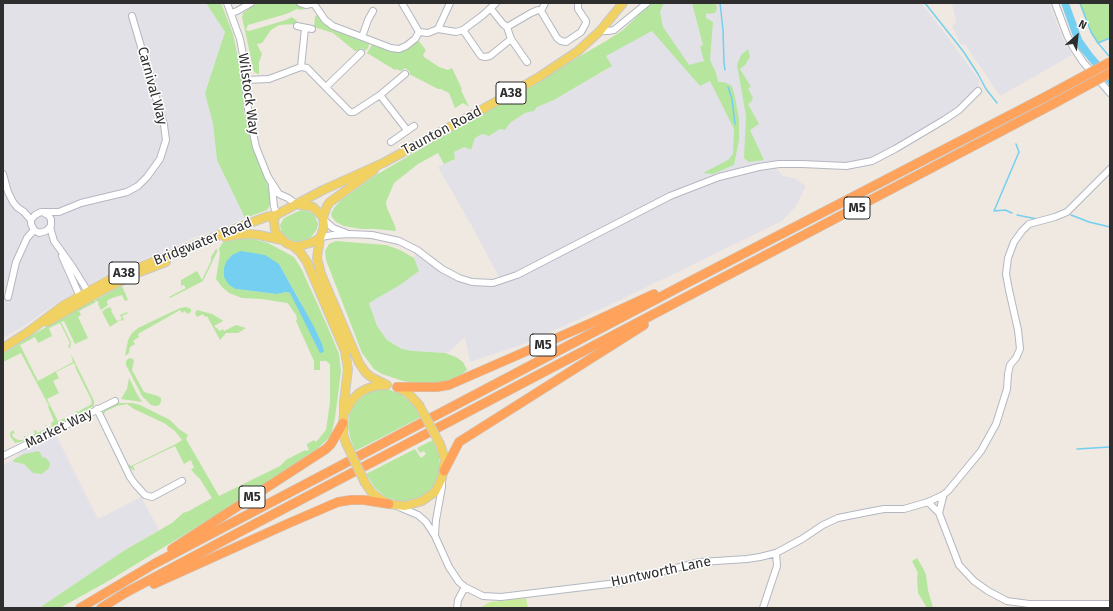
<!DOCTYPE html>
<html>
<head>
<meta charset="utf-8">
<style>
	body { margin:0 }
	#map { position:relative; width:1113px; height:611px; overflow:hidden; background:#efe9e1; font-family:"Fira Sans",sans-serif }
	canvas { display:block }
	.frame { position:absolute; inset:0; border:4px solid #2e2e2e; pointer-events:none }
	.north { position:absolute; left:1057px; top:16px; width:40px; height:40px; -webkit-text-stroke:3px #fff; paint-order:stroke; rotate:27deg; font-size:11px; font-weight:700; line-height:16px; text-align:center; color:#2e2e2e }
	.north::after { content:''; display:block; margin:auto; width:14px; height:18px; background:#2e2e2e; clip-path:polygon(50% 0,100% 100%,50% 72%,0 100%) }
</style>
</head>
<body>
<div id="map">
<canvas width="1113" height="611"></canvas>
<div class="frame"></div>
<div class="north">N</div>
</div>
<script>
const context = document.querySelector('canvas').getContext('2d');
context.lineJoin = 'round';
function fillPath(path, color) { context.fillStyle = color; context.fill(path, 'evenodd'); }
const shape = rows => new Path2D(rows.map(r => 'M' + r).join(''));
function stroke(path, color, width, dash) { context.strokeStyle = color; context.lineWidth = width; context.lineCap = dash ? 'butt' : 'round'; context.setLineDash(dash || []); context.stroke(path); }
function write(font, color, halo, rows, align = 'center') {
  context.font = font + ' "Fira Sans",sans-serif'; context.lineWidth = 3; context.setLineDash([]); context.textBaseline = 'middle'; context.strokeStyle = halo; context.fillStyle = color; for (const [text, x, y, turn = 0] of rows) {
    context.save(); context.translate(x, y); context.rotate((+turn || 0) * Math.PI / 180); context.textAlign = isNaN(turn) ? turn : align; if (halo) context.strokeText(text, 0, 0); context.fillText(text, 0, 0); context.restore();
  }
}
const industrial = shape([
	[3,3,206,3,225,32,205,93,213,124,217,160,245,218,212,232,195,237,175,247,134,263,101,278,52,306,24,326,3,338],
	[664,3,921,3,947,36,979,80,978,91,944,120,860,164,776,165,777,169,783,176,794,178,806,186,796,206,782,221,614,303,524,344,470,362,465,337,449,352,445,353,413,351,402,349,387,340,377,326,369,303,400,285,418,271,414,258,417,250,459,278,501,281,473,228,438,167,455,159,454,152,464,147,471,150,475,138,482,134,489,136,500,129,508,127,510,123,525,113,531,112,537,107,554,100,611,67,605,56,652,31],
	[952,3,1049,3,1063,39,1072,55,1000,96,965,44,961,45,952,26,956,23],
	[56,435,98,519,141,497,159,530,125,550,39,608,3,608,3,465,13,460,24,450]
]);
const green = shape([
	[206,3,221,3,233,34,241,72,244,112,252,144,269,188,271,201,269,207,267,210,245,218,217,160,213,124,205,93,225,32],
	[257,3,297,3,307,7,302,10,297,9,286,14,248,25,247,27,246,30,249,31,286,20,292,17,297,21,296,24,279,25,271,30,262,43,257,44,262,54,259,62,259,74,258,74,254,72,242,17,243,13],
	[651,3,664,3,660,12,663,27,689,65,704,61,700,46,703,45,692,3,716,3,717,9,715,13,706,14,706,18,713,22,710,60,716,73,718,82,724,82,732,86,735,97,739,119,739,140,734,165,713,174,703,173,728,160,733,154,734,129,710,81,700,86,652,31,606,56,612,66,554,100,537,107,534,111,525,113,510,123,505,130,500,129,489,136,482,134,475,138,471,150,464,147,454,152,455,159,444,164,438,153,418,164,394,183,386,202,387,208,395,226,396,231,375,229,361,229,344,226,336,222,332,217,331,214,334,208,341,200,376,175,606,41,623,30],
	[1079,3,1110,3,1110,37,1097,43,1090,31],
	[318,15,322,18,370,41,368,48,365,51,362,48,357,51,355,51,333,33,314,27,315,16],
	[417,39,426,50,423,55,424,57,439,67,448,70,452,68,462,89,461,90,469,107,463,103,455,108,449,93,441,89,438,89,409,74,410,72,405,68,401,71,396,69,395,70,367,53,373,43,395,50],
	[748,49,750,57,745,65,740,69,751,87,748,88,753,98,751,102,748,104,759,124,750,130,764,160,749,162,744,158,746,116,737,65,741,55],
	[301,210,311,212,315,216,318,224,317,229,311,237,305,241,299,242,291,240,283,234,281,230,280,225,284,218],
	[246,237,268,243,294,257,302,270,326,323,339,354,341,371,335,418,331,436,315,451,215,516,110,580,60,608,39,608,125,550,172,523,183,513,189,511,212,498,200,479,193,472,191,469,194,468,191,460,184,464,175,446,133,466,135,471,128,467,129,464,131,466,176,444,182,440,175,431,164,423,134,409,127,404,117,406,106,411,103,415,104,418,102,414,105,409,119,403,132,403,140,405,170,420,179,429,188,435,186,439,219,496,280,466,286,460,305,450,306,451,309,450,307,446,307,444,314,440,316,442,326,430,330,402,330,364,326,361,320,361,320,370,314,370,314,361,296,321,297,319,296,315,289,305,287,303,262,299,242,298,234,295,229,293,222,287,216,279,220,254,219,249,221,245,224,241],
	[279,264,301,303,297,304,290,293,286,292,277,294,236,289],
	[336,241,386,245,400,250,414,258,419,271,400,285,369,303,377,326,387,340,402,349,413,351,445,353,456,357,463,362,467,370,454,380,428,385,403,381,382,374,374,369,362,353,326,260,325,251,329,244],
	[216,249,217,249,217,252,203,281,170,298,169,297,186,288,184,285,181,286,181,280,197,271,202,280,211,261,211,257],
	[122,286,128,300,125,301,122,295,112,298,108,300,107,302,108,305,101,310,98,304,99,302,98,302,95,300],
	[94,300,96,302,79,311,81,315,78,317,88,338,75,344,64,321,61,322,71,342,70,349,68,346,70,343,60,323,49,328,52,336,38,343,35,337,20,345,38,381,73,362,71,354,94,401,94,406,74,416,73,415,76,415,75,412,78,411,80,413,79,411,92,404,91,399,75,367,76,367,74,363,56,372,59,378,53,381,59,393,47,399,58,421,65,418,66,420,68,417,68,419,60,423,59,421,58,422,58,424,37,435,20,442,15,443,10,436,10,433,13,430,15,433,12,434,13,437,18,440,23,440,24,439,24,436,25,436,27,439,35,434,34,431,36,430,37,433,46,429,45,426,46,425,48,428,52,426,51,423,54,421,48,407,49,406,21,353,3,362,3,354,32,335],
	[110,307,112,310,111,311,117,321,122,319,120,315,127,312,128,313,122,316,124,319,122,321,120,320,110,327,102,312,105,309],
	[186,307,191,309,191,312,187,314,185,311,182,313,180,310,138,334,139,337,133,341,135,344,130,347,129,353,125,356,128,340,132,333,138,328,180,308],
	[197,310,212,314,222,320,223,321,214,326,220,331,223,329,224,331,236,325,246,328,238,333,226,333,220,340,207,316,205,317,203,314,197,317,195,313],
	[129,358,133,359,134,360,132,370,144,392,158,396,161,398,161,402,159,405,156,406,151,405,142,396,126,365,126,361],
	[129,378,137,394,142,402,121,399,127,389],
	[378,389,390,390,401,394,414,406,421,417,355,451,350,437,348,427,349,416,353,406,358,400,368,393],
	[433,440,439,456,440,469,435,483,436,482,429,492,423,496,410,501,403,502,387,498,375,488,366,474,415,449,421,458,426,454,424,451,420,453,417,448],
	[39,451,43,458,45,457,50,463,49,468,42,474,33,473,24,464,14,462,13,460,24,454],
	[917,558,923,568,926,575,928,590,933,608,927,608,918,593,917,577,918,573,912,561]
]);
const pitch = shape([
	[526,598,528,608,480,608,490,602]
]);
const water = shape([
	[1061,3,1069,3,1082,39,1092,53,1110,74,1110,86,1079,49,1072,34],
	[241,251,265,255,279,264,313,325,322,344,324,352,320,353,290,293,286,292,277,294,236,289,229,285,224,277,224,268,226,262,232,255]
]);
const stream = shape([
	[720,3,723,30,724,63,725,70],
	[925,3,963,51,978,74,986,89,997,103],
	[1080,3,1091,32,1098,43,1109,56],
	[1098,43,1110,38],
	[728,87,732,99,735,124],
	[1012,213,1005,210,994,211,1019,152,1016,144],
	[1017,215,1037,219],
	[1071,215,1089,222,1110,227],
	[1077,449,1110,447]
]);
const minor = shape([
	[227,3,240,39,243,55,248,109,256,147,268,177,279,194,288,198,296,204],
	[300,3,306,5,315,3],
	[402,3,419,32],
	[1055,3,1067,35,1073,47,1083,62,1110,93],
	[314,4,325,20,333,26,391,48,399,49,406,46,415,39,419,32],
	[491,9,503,24,507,27,531,13,538,10,541,11,545,3],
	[541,11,557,38,561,41,566,42,581,32,586,23,586,21,578,9,578,3],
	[231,13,237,11,251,3],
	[297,26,312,29],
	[438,29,450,3],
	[463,30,481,56,485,57,490,56,511,39,507,27],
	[600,31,608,31,614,30,647,3],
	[419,32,428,33,438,29,456,32,463,30,483,15,496,3],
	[362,37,368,20,373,11],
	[511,39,527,62],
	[301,67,305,28],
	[245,80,269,79,301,67,307,68,350,112,354,112,380,95,405,74],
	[326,87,361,53],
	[380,95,407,130],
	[391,142,414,126],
	[3,174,8,192,13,202,17,207,24,212,31,220],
	[272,186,274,207,277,214],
	[44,213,48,215,51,219,51,226,46,231,39,233,34,230,31,224,31,220,35,215,41,212,59,212,81,203,127,192,138,186,147,177,160,159,166,140,164,125,132,16],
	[324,220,333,228,346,233],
	[50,227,54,241,72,266,90,295],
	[321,237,333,235,350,234,372,235,399,241,417,250,442,269,459,278,472,282,493,283,517,275,670,196,719,177,759,167,779,164,802,164,846,166,872,161,895,149,944,120,959,110,978,91],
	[62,256,81,299],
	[8,297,16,262,27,238,34,230],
	[97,409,130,477,135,484,145,495,152,497,182,481],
	[3,456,115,401],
	[943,495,943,497,939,513,959,565,974,581,988,591,1007,601,1029,604,1110,604],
	[928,502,939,513],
	[399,507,418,515,426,522,435,536,449,567,459,582,465,587,483,596,501,597,617,583,700,562,747,559,760,557,776,553,802,539,823,525,838,518,868,512,884,509,904,509,928,502,943,495,948,491,981,451,996,424,1007,389,1008,374,1010,365,1016,358,1020,349,1018,330,1009,290,1006,274,1008,258,1014,242,1022,231,1029,224,1055,217,1067,212,1110,169],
	[435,534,436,520,442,487,442,480],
	[457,608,458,600,465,587],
	[763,608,777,566,776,553]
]);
const major = shape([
	[296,204,313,207,323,217,324,227,320,238,317,258,321,274,359,363,366,373,371,377,387,385],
	[276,215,274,220,275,231,278,235,286,243,293,246,300,246,313,242,320,238],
	[323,217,327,206,330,202,374,170],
	[225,237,235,235,249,234,259,235,282,240],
	[293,246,300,252,307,262,345,351,348,369,344,402,344,414],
	[47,322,101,291,137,273,166,262],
	[3,348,28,332,64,305,109,280,229,231,266,217,276,215,323,190,383,163,474,114,539,77,578,51,600,31,623,3],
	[397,387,408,393,419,405],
	[346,443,343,434,343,423,344,414,352,400,359,393,366,389,375,386,386,385],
	[365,483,372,493,380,499,389,504,405,506,422,501,435,492,442,478,445,460,440,444]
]);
const highway = shape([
	[397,387,437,387,449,385,591,323,654,294],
	[444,471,459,442,644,325],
	[172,549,326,449,331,444,343,423],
	[154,584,287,524,338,502,351,500,364,500,389,504],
	[80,608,154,564,685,284,1047,96],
	[101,608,125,593,232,536,1053,104]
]);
const majorBridge = shape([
	[419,405,440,444],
	[346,443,365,483]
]);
const highwayBridge = shape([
	[1047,96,1110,62],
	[1053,104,1110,73]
]);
const shields = [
	[511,93,30],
	[857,208,26],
	[124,273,30],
	[543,345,26],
	[252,497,26]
];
const shieldNames = [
	["A38",511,93],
	["M5",857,208],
	["A38",124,273],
	["M5",543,345],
	["M5",252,497]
];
const streetNames = [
	["Carnival Way",152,86,75],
	["Wilstock Way",248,94,82],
	["Taunton Road",442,131,-28],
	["Bridgwater Road",203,242,-22],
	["Market Way",59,429,-26],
	["Huntworth Lane",661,572,-12]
];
fillPath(industrial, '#e3e1e8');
fillPath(green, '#b6e59e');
fillPath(pitch, '#c9ec9a');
fillPath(water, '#75cff0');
stroke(stream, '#75cff0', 1.5);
stroke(minor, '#b4b7c1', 8);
stroke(major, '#c9c9c9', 10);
stroke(highway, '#c9c9c9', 10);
stroke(minor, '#fff', 6);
stroke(major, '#f2d163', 8);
stroke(highway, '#ffa35c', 9);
stroke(majorBridge, '#c9c9c9', 10, []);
stroke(highwayBridge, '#c9c9c9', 10, []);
stroke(majorBridge, '#f2d163', 8);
stroke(highwayBridge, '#ffa35c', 9);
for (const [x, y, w] of shields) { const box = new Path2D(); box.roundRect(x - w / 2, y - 11, w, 22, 3); context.fillStyle = '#fff'; context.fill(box); stroke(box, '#2e2e2e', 1); }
write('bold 13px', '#2e2e2e', null, shieldNames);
write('14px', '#2e2e2e', '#fff', streetNames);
</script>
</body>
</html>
